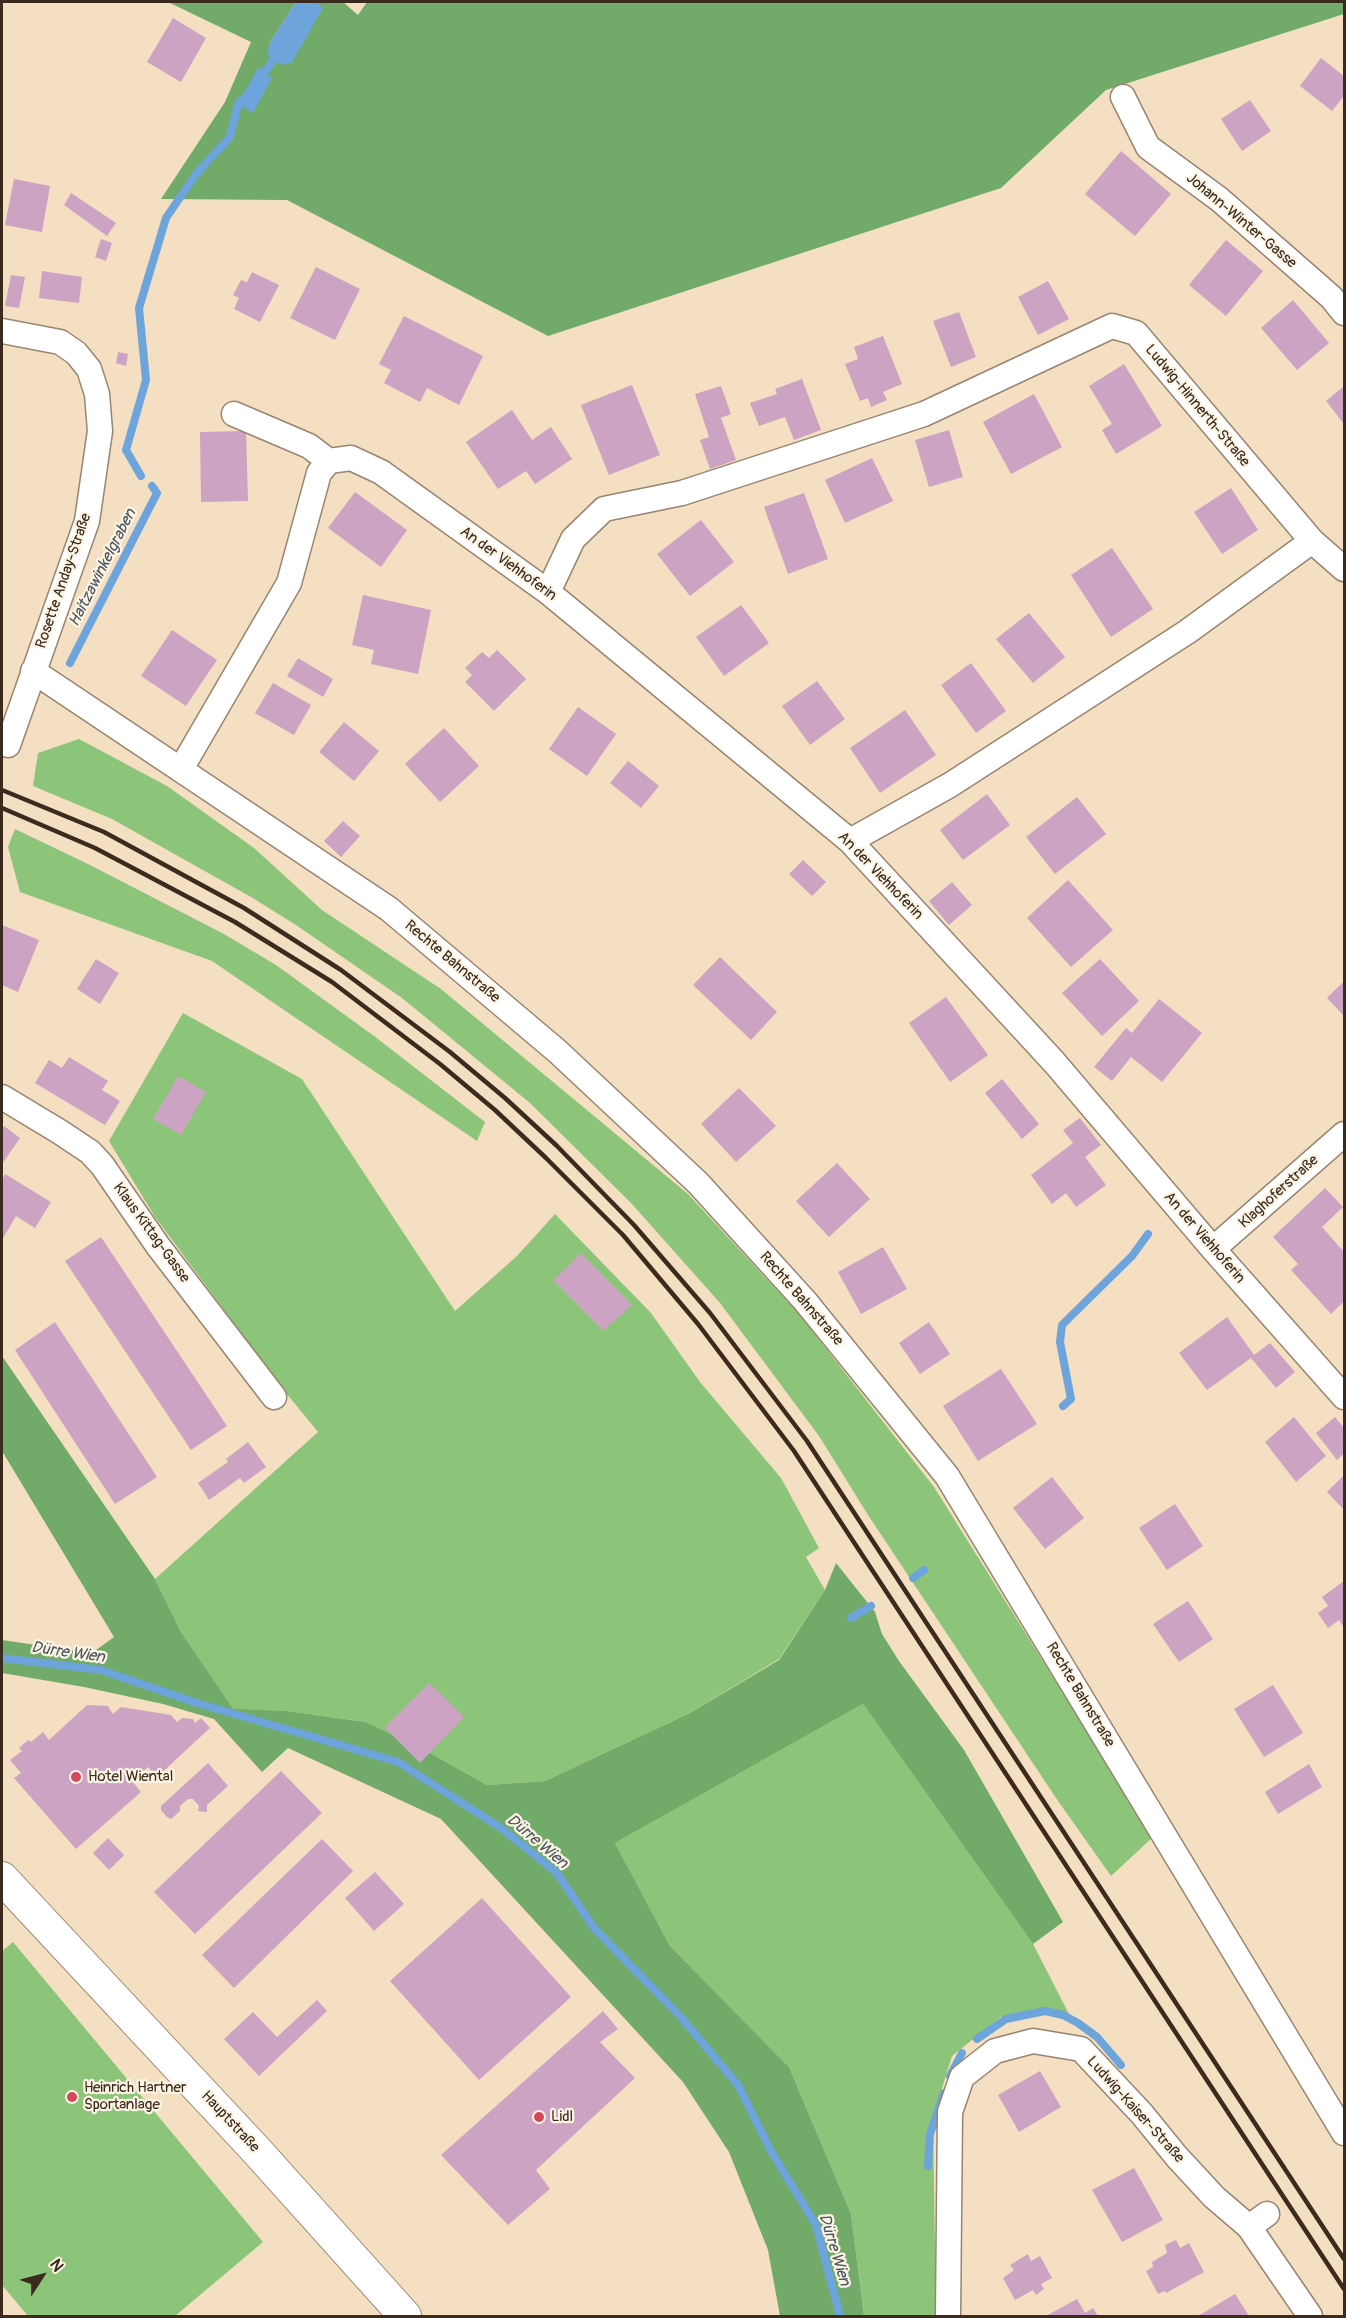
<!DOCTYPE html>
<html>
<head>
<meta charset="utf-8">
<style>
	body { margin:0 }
	#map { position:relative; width:1346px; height:2318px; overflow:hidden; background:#f4dfc2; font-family:Pangolin,sans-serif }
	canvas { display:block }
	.frame { position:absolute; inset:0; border:3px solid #3b2a1e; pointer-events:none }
	.north { position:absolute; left:12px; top:2246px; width:60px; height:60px; -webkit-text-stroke:4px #fcf5e5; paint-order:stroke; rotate:54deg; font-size:16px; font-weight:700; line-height:24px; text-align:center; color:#3b2a1e }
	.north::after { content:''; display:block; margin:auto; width:21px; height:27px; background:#3b2a1e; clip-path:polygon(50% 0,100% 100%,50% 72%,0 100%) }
</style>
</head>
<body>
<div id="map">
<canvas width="1346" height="2318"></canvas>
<div class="frame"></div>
<div class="north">N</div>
</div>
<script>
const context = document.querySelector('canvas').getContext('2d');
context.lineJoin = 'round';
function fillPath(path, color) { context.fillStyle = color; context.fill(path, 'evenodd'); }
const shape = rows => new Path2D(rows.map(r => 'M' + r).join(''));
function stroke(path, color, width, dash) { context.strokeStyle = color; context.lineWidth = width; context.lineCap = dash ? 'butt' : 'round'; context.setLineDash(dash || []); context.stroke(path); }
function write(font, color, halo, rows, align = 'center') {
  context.font = font + ' Pangolin,sans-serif'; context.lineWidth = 4.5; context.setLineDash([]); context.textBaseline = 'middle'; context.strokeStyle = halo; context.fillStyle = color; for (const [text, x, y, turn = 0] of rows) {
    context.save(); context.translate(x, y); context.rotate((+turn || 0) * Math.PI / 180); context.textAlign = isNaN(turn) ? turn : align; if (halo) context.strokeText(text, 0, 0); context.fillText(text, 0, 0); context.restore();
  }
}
const green = shape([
	[79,739,167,786,254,848,322,910,441,989,688,1194,799,1314,934,1487,1153,1837,1111,1876,1056,1798,868,1515,819,1436,720,1303,631,1203,530,1103,402,998,296,925,251,897,112,819,33,786,38,753],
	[15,829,88,864,224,934,276,965,374,1036,485,1122,477,1141,212,961,20,892,8,847],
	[183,1013,302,1079,455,1311,517,1256,555,1214,651,1313,700,1382,781,1478,819,1548,806,1557,825,1590,779,1659,690,1713,545,1781,487,1785,423,1749,366,1722,287,1711,233,1710,181,1632,155,1579,318,1432,282,1388,155,1217,109,1141],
	[863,1704,1033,1944,1071,2018,1033,2013,1001,2017,952,2056,933,2118,936,2316,864,2316,851,2214,789,2067,670,1946,615,1843],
	[13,1942,263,2242,175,2316,28,2316,2,2285,2,1951]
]);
const forest = shape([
	[168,2,296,2,269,44,322,8,315,2,343,2,358,15,367,2,1344,2,1344,14,1106,90,1001,188,548,336,287,200,161,199,225,102,251,42],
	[2,1356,155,1579,181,1632,233,1709,287,1711,366,1722,423,1749,487,1785,545,1781,690,1713,779,1660,825,1590,836,1563,875,1612,882,1634,899,1661,964,1750,1063,1922,1033,1944,863,1704,615,1843,670,1946,789,2067,851,2214,864,2316,780,2316,768,2250,729,2152,683,2082,441,1819,288,1748,262,1772,214,1719,163,1704,84,1687,2,1673,2,1640,92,1653,114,1637,2,1451]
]);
const water = shape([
	[296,2,315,2,323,8,292,62,282,65,268,55,269,44],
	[258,68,272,78,253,113,238,104]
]);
const stream = shape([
	[259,79,279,53],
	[141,476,126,450,146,380,139,308,166,218,196,174,230,137,238,104,244,98],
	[70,663,157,493,152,486],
	[1063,1406,1071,1399,1060,1342,1062,1325,1132,1256,1148,1234],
	[913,1578,924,1570],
	[851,1618,871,1606],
	[2,1658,101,1670,197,1703,398,1762,501,1828,556,1872,595,1929,679,2015,738,2085,771,2151,816,2225,840,2316],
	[977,2039,1006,2019,1045,2011,1063,2015,1078,2023,1097,2037,1121,2065],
	[950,2076,962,2053],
	[928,2166,930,2134,944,2093]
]);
const building = shape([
	[173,18,206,38,181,82,147,62],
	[1321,58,1344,76,1344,96,1332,111,1300,86],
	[1250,100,1271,131,1242,151,1221,119],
	[1121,151,1171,194,1135,236,1085,194],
	[14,179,50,186,42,232,5,225],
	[71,193,116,223,107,236,64,205],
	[101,239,112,243,106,261,95,257],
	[1226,240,1263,271,1226,316,1189,285],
	[316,267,360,289,335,340,290,318],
	[42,271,82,277,79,303,39,298],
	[252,272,279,285,260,322,234,309,239,298,233,295,241,280,247,282],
	[11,275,25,277,19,308,5,306],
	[1048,281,1069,319,1038,335,1018,297],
	[1293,300,1329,343,1297,370,1261,328],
	[959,312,976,357,951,367,933,321],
	[404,316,483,356,459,405,427,388,420,402,384,383,391,370,379,364],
	[883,336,902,384,883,392,887,400,871,407,868,398,860,401,845,364,858,359,854,347],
	[118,352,128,354,126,366,116,363],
	[1124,364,1162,426,1116,454,1102,430,1112,424,1089,386],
	[802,379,821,430,794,440,785,417,759,426,750,403,777,394,775,389],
	[632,385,660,455,609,475,581,405],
	[721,386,731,414,721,418,736,460,710,469,700,440,709,437,695,394],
	[1344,386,1344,424,1326,401],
	[1034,394,1062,447,1011,474,983,422],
	[512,410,532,440,551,427,572,459,535,484,526,471,498,489,466,442],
	[949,430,963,477,929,487,915,440],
	[246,431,248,501,201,502,200,432],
	[872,458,893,501,845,523,825,480],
	[1231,488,1258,530,1222,554,1194,512],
	[355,492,407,530,381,567,328,528],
	[804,493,828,559,788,574,764,507],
	[701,520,734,562,690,596,657,554],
	[1112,548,1153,609,1111,637,1071,575],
	[363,595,431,610,418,674,371,664,374,650,352,645],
	[741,605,769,643,724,676,696,637],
	[1029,613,1065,657,1033,683,996,639],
	[172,630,217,660,186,706,141,676],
	[497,650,526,679,494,711,465,682,472,675,465,668,482,652,489,658],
	[298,658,333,679,323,697,287,676],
	[971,663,1006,711,976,733,941,685],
	[817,681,845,719,810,745,782,706],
	[273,683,311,705,294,735,255,713],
	[578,707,616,734,587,776,549,749],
	[905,710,936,755,880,793,850,748],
	[344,722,379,751,354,781,319,752],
	[444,728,479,766,440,802,405,764],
	[628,761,659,786,641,808,610,783],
	[987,794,1010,825,963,860,940,830],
	[1077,797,1106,834,1055,874,1026,837],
	[343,821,360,836,341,857,324,841],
	[803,860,826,882,812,896,789,874],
	[1068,880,1113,930,1071,967,1027,918],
	[952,882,972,905,949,925,929,901],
	[2,925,39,940,18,992,2,985],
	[720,957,777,1012,751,1040,693,985],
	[96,959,119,973,100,1004,77,989],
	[1100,959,1139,1001,1102,1036,1062,993],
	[1344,981,1344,1016,1327,998],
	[946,997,988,1055,950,1082,909,1023],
	[1159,999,1202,1033,1162,1082,1131,1057,1112,1081,1094,1067,1126,1028,1132,1033],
	[69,1057,108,1081,102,1090,120,1101,105,1125,35,1083,49,1060,62,1068],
	[178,1076,206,1092,181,1135,153,1119],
	[1002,1079,1039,1124,1022,1139,985,1093],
	[739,1088,776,1126,736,1162,701,1124],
	[1080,1118,1101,1145,1085,1157,1106,1185,1076,1207,1066,1193,1052,1204,1031,1175,1073,1143,1063,1130],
	[4,1126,20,1138,2,1164,2,1130],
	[837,1163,870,1199,829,1237,796,1201],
	[5,1174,51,1202,35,1228,16,1216,2,1240,2,1181],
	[1325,1188,1343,1207,1322,1227,1344,1252,1344,1301,1331,1314,1291,1270,1298,1264,1273,1237],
	[101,1237,227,1426,191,1450,65,1261],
	[883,1247,907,1289,861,1314,838,1272],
	[581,1253,632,1305,603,1331,553,1280],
	[1227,1317,1254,1355,1270,1343,1295,1372,1276,1388,1251,1358,1207,1390,1179,1353],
	[55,1322,157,1477,115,1504,15,1350],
	[929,1322,950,1354,920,1374,899,1343],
	[1001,1369,1037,1424,978,1461,943,1406],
	[1294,1417,1326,1456,1296,1482,1265,1442],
	[1335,1417,1344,1428,1344,1453,1337,1460,1316,1433],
	[248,1442,266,1467,244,1483,240,1478,209,1500,198,1483,228,1462,226,1459],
	[1344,1475,1344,1510,1327,1492],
	[1052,1477,1084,1518,1045,1549,1013,1508],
	[1175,1504,1203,1546,1167,1570,1139,1528],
	[1344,1581,1344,1628,1339,1620,1328,1628,1318,1613,1328,1606,1322,1597],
	[1188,1601,1213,1639,1179,1662,1153,1624],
	[429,1683,464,1717,420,1763,385,1728],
	[1273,1685,1303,1733,1264,1757,1234,1709],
	[87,1705,108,1706,113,1714,121,1707,171,1715,177,1722,182,1718,193,1719,195,1723,201,1718,210,1728,157,1777,148,1767,132,1781,141,1792,76,1849,14,1778,21,1773,10,1760,22,1751,19,1748,28,1740,31,1742,43,1732,49,1740],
	[208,1763,228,1786,207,1805,207,1812,198,1811,199,1806,193,1799,188,1799,180,1806,180,1811,171,1819,167,1817,161,1810,161,1806],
	[1309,1764,1322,1787,1278,1814,1265,1792],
	[281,1771,322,1813,195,1934,154,1892],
	[108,1838,124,1855,109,1870,93,1853],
	[322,1839,353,1871,234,1988,202,1955],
	[375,1872,404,1904,374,1931,345,1898],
	[482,1898,571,1997,479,2080,390,1981],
	[317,2000,327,2011,259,2076,224,2039,253,2012,277,2037],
	[603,2011,618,2029,600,2042,635,2078,536,2170,550,2189,508,2225,441,2155],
	[1040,2071,1061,2107,1019,2132,998,2095],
	[1134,2168,1163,2220,1122,2242,1092,2190],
	[1176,2240,1180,2248,1189,2243,1204,2272,1166,2293,1165,2291,1158,2294,1146,2271,1153,2267,1152,2262,1167,2253,1165,2245],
	[1028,2254,1031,2261,1040,2256,1052,2278,1041,2284,1044,2289,1036,2295,1033,2290,1015,2300,1003,2278,1014,2270,1010,2265],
	[1235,2294,1249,2316,1198,2316],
	[1077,2299,1085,2313,1093,2308,1098,2316,1046,2316]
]);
const minor = shape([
	[1123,97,1148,147,1219,199,1331,297,1344,313],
	[2,331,60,342,76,353,89,369,97,394,100,431,87,521,8,745],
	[234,414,309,446,329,461],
	[1312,541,1344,569],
	[548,592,573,539,604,509,682,493,924,414,1112,326,1136,333,1312,541,1187,632,950,785,850,841],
	[33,671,389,909,557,1051,698,1183,805,1301,947,1476,1344,2133],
	[181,769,289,583,319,473,329,461,351,458,381,472,548,592,850,841,1054,1062,1213,1249,1344,1397],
	[2,1097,60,1132,90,1152,102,1165,158,1246,274,1397],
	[1213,1249,1344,1134],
	[1249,2227,1267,2214],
	[948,2316,950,2112,962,2077,995,2051,1033,2041,1081,2049,1142,2114,1177,2157,1214,2197,1249,2227,1310,2316]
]);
const major = shape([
	[2,1878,256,2150,405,2316]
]);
const rail = shape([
	[2,790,104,832,244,908,341,970,450,1052,505,1098,557,1146,634,1225,710,1313,807,1441,1344,2259],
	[2,808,95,848,235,922,332,982,440,1064,495,1110,546,1158,623,1235,698,1324,794,1451,1344,2289]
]);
const markers = [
	[76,1777,6,"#d1495b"],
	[72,2097,6,"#d1495b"],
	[539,2117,6,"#d1495b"]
];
const streetNames = [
	["Johann-Winter-Gasse",1241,221,40],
	["Ludwig-Hinnerth-Straße",1197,406,50],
	["An der Viehhoferin",508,564,36],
	["Rosette Anday-Straße",64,581,-71],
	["An der Viehhoferin",880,876,46],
	["Rechte Bahnstraße",452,962,40],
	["Klaghoferstraße",1279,1192,-42],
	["Klaus Kittag-Gasse",151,1233,54],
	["An der Viehhoferin",1204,1238,49],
	["Rechte Bahnstraße",801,1299,49],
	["Rechte Bahnstraße",1080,1695,59],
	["Ludwig-Kaiser-Straße",1135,2110,48],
	["Hauptstraße",230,2122,47]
];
const poiNames = [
	["Hotel Wiental",88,1777],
	["Heinrich Hartner",84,2088],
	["Sportanlage",84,2105],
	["Lidl",551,2117]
];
const waterNames = [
	["Haitzawinkelgraben",103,568,-63],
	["Dürre Wien",68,1653,8],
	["Dürre Wien",537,1842,40],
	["Dürre Wien",834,2250,73]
];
fillPath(green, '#8cc579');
fillPath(forest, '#71aa69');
fillPath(water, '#6ca4db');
stroke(stream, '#6ca4db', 8);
fillPath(building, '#cca3c3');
stroke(minor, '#988470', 27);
stroke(major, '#988470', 34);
stroke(minor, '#fff', 24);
stroke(major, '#fff', 32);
stroke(rail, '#3b2a1e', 4.5);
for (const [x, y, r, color] of markers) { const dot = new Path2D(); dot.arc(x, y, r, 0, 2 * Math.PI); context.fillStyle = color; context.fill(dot); stroke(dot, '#fcf5e5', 2); }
write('15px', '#3b2a1e', '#fcf5e5', streetNames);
write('15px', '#3b2a1e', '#fcf5e5', poiNames, 'left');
write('italic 16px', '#4c5560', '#fcf5e5', waterNames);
</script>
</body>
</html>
